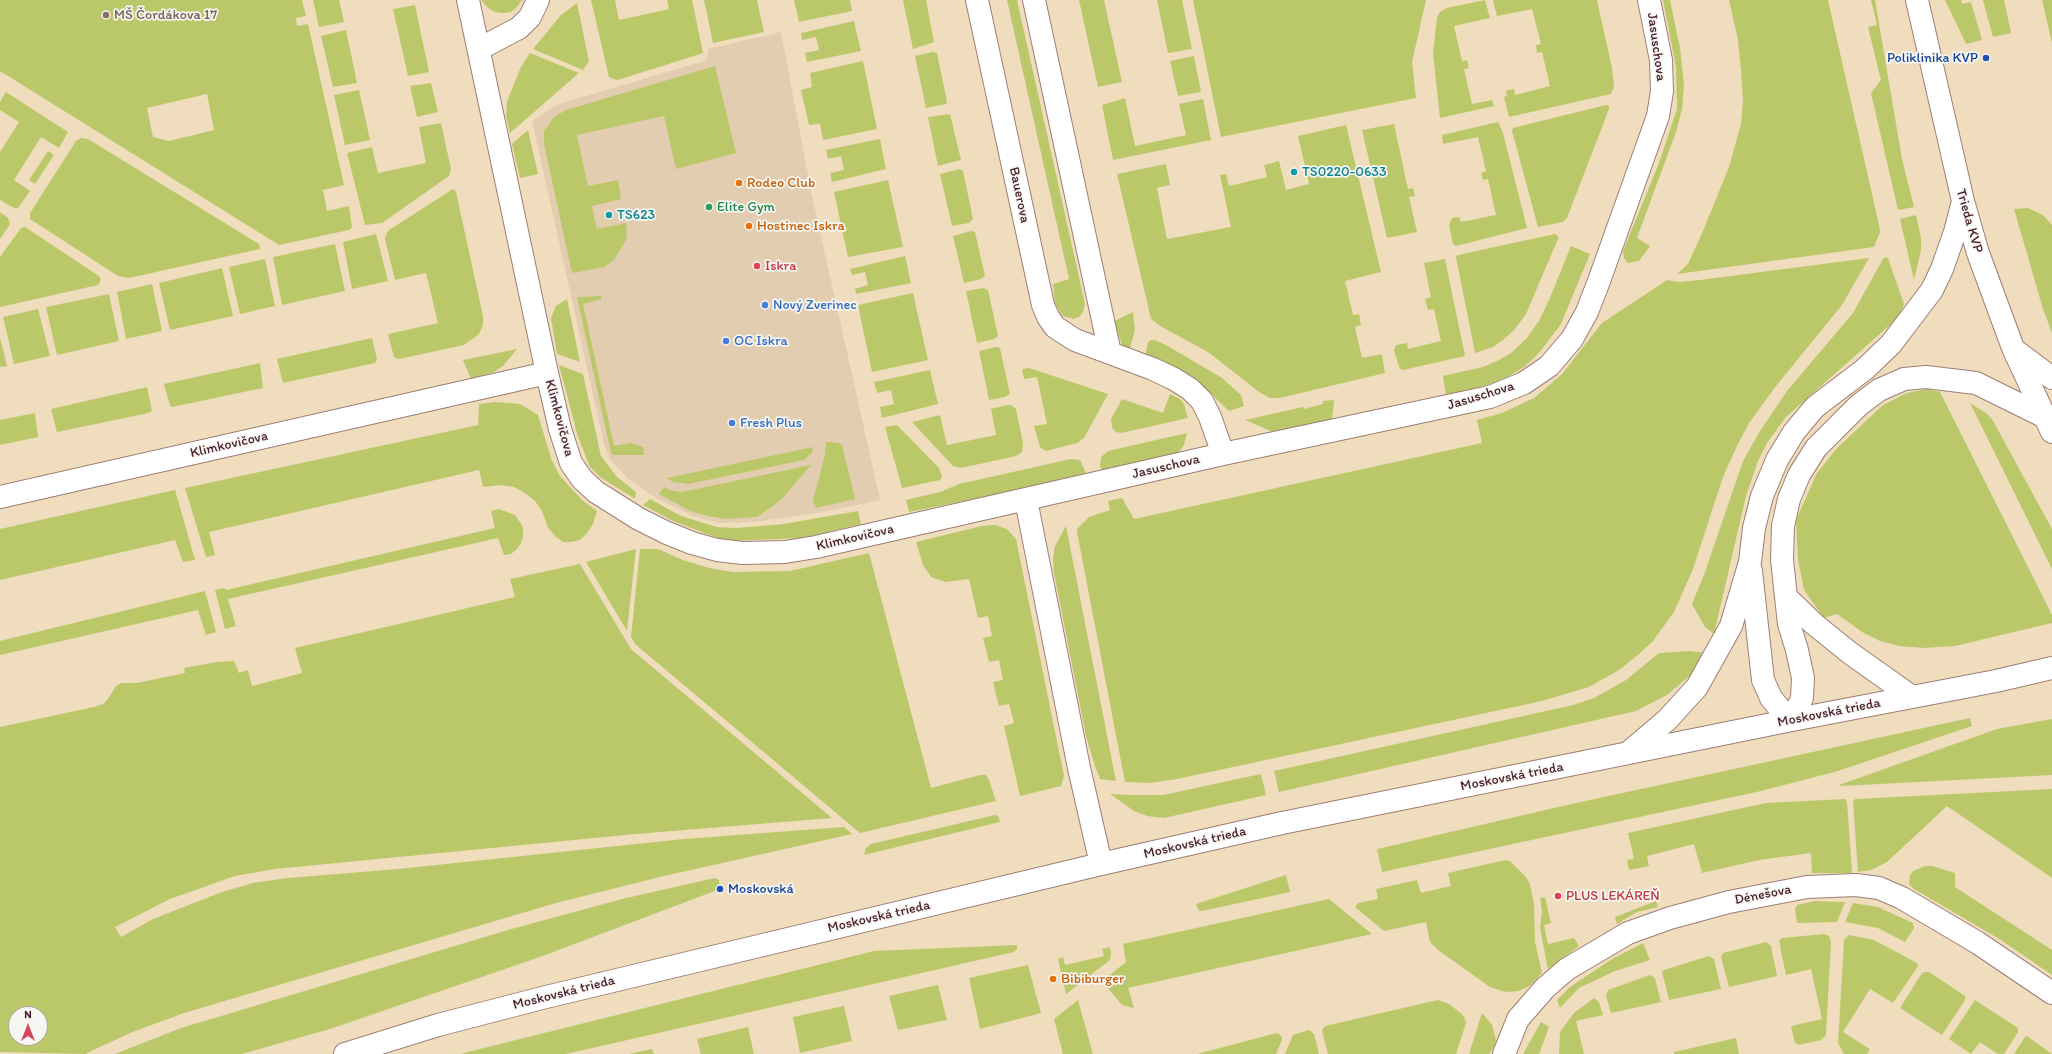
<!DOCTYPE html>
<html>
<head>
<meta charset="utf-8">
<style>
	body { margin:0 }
	#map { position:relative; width:2052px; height:1054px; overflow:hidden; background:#f0ddbd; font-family:Itim,sans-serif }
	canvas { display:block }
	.north { position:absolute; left:8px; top:1006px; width:40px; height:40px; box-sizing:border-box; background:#f6f6f2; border:1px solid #b1a0a2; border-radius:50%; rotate:0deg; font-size:11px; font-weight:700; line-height:16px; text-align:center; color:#4a1f2b }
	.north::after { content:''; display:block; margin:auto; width:14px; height:18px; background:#d1495b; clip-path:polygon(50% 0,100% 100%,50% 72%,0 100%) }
</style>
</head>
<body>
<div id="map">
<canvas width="2052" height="1054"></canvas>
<div class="north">N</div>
</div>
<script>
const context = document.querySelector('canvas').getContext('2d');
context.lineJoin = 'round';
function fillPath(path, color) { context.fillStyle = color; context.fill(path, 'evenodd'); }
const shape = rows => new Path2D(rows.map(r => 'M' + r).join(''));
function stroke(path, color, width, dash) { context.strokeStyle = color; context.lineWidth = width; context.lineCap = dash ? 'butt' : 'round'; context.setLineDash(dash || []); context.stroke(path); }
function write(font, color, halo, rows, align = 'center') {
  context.font = font + ' Itim,sans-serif'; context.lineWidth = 3.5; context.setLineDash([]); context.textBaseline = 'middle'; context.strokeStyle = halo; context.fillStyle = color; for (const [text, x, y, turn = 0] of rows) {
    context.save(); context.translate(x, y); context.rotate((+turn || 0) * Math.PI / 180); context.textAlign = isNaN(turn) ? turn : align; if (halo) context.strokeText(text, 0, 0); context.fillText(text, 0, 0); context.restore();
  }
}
const built = shape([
	[781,32,811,191,880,500,822,512,754,522,719,523,693,516,654,497,627,478,610,459,605,448,532,121,556,105,707,60,708,49]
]);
const green = shape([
	[0,0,302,0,306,16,296,18,297,26,308,24,344,185,323,190,327,211,349,206,352,227,349,230,279,245,0,71],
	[207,94,214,130,169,141,153,137,147,108],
	[313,0,339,0,344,22,319,27],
	[481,0,522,0,517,7,511,12,504,13,495,12,488,8],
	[591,0,615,0,619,20,669,9,667,0,692,0,703,53,618,80,613,79,609,77],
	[704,0,757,0,764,32,713,43],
	[794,0,850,0,852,11,799,22],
	[903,0,926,0,934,42,913,49],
	[1007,0,1017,0,1085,304,1083,312,1079,317,1073,319,1063,316,1055,304,1053,284,1069,279],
	[1079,0,1104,0,1122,82,1098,87],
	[1157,0,1182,0,1192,49,1168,53],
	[1193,0,1426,0,1412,62,1416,98,1221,137],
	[1485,0,1490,18,1454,26,1462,61,1467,60,1469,68,1464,69,1472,104,1492,100,1494,106,1440,118,1433,53,1437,17,1440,12,1447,8],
	[1493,0,1597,0,1612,68,1614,87,1611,94,1509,117,1504,97,1507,96,1506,91,1514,89,1515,95,1550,86,1542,52,1537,53,1536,45,1541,44,1532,9,1497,16],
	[1663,0,1670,0,1680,48,1684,85,1682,109,1676,132,1637,238,1650,246,1639,261,1628,263,1624,258,1623,251,1659,163,1677,109,1676,67],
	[1729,0,1828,0,1879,225,1880,232,1874,247,1677,274,1688,264,1703,231,1729,167,1741,124,1743,100,1741,71,1738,40],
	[1871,0,1875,0,1902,159,1914,207,1898,210,1871,93,1881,80,1868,27,1877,25],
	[1945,0,1961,0,1962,4,1971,2,1982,40,1966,44],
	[1983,0,2004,0,2011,33,1993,37],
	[2042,0,2052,0,2052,43],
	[577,3,589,61,583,70,533,49,561,15],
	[415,5,429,72,408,76,393,9],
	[854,21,861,51,807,62,805,53,819,50,816,37,802,40,801,33],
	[346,30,357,83,333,87,321,36],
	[933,52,937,53,947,102,946,104,926,108,915,56],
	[530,53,579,73,510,133,506,116,507,101,521,67],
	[1194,56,1201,92,1178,96,1170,61],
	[863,61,877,129,823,140,820,124,809,125,801,90,812,87,810,73],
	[715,66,736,153,676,169,664,116,577,135,588,186,618,180,621,199,592,206,597,229,626,223,627,231,626,240,614,260,604,267,572,273,544,144,544,131,554,117,566,110],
	[431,83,438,112,417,117,410,86],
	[359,90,370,140,345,145,334,95],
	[6,92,68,132,59,148,41,137,14,180,30,191,18,208,14,208,0,200,0,152,19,122,0,110,0,102],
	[1125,98,1135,146,1186,135,1179,104,1203,99,1211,140,1113,160,1102,105],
	[1606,105,1609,106,1609,109,1567,218,1563,222,1538,227,1512,131,1513,128],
	[950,114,961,160,938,166,928,117],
	[1498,122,1503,133,1527,228,1456,246,1453,244,1449,225,1452,218,1459,217,1461,222,1496,215,1488,179,1483,180,1481,173,1486,171,1478,137,1443,144,1442,135],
	[441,123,451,169,449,176,382,223,365,225,347,153,372,147,378,173,426,163,419,127],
	[1394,124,1408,189,1413,188,1415,196,1409,197,1417,232,1387,238,1362,130],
	[1346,125,1381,272,1345,281,1353,315,1359,314,1361,325,1355,327,1362,358,1382,354,1385,373,1280,398,1270,398,1259,392,1208,352,1160,326,1151,319,1117,174,1166,164,1170,185,1157,188,1167,239,1231,227,1220,175,1226,174,1229,186,1267,177,1264,165,1279,161,1286,190,1309,184,1298,136],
	[528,130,538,174,520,178,512,144],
	[81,138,88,139,259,244,260,249,129,278,118,276,30,219,30,213,76,141],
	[880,139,886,169,832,182,830,173,844,170,841,156,828,159,826,150],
	[48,151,54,155,35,184,29,180],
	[960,169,963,171,973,219,969,223,952,226,940,174],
	[888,180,903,247,848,257,834,192],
	[453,189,456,192,483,316,483,325,479,334,464,345,399,359,394,357,388,334,438,323,426,273,395,280,385,239,386,234,389,230],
	[2028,208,2043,215,2052,225,2052,333,2043,309,2014,209],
	[0,212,8,218,10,224,0,239],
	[1916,215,1921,238,1921,250,1914,280,1900,219],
	[25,227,99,276,101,280,98,285,0,307,0,257,21,228],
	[971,231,975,232,985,276,981,279,964,283,953,236],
	[376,234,388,281,352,289,343,242],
	[1555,234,1558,236,1558,239,1526,314,1515,329,1503,340,1493,347,1475,353,1456,257,1458,255],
	[335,244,345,291,282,305,273,257],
	[1571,246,1590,254,1561,324,1539,353,1524,367,1507,377,1490,384,1446,396,1443,376,1483,367,1499,360,1511,353,1526,339,1539,321,1549,300],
	[905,256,911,283,856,294,855,289,868,285,865,272,852,275,850,269],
	[1885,257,1888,258,1904,304,1899,316,1890,325,1786,417,1767,443,1758,461,1746,496,1714,634,1705,627,1692,604,1705,572,1743,461,1760,431,1787,391,1853,313,1883,259],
	[1869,258,1842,305,1776,386,1749,423,1737,446,1723,477,1693,569,1674,612,1653,641,1638,655,1619,670,1589,687,1542,701,1177,779,1149,783,1125,782,1077,532,1077,529,1089,517,1110,510,1108,501,1122,498,1134,519,1482,443,1477,420,1502,413,1534,398,1562,374,1602,323,1667,280,1678,282,1700,280],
	[265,259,275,306,240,314,229,267],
	[1445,259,1465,356,1403,370,1400,369,1394,351,1396,345,1407,343,1408,349,1441,341,1434,309,1428,310,1425,299,1431,297,1424,263],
	[222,268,233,316,170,330,159,283],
	[152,284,162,331,126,339,117,292],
	[983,288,988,290,998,336,994,339,977,343,966,291],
	[913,293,928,360,872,372,858,305],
	[109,294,119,341,57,355,46,307],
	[601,296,602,299,583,304,614,446,631,443,643,447,644,455,613,455,611,453,577,297],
	[567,299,580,362,557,354,551,318,556,306],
	[38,309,50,356,14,364,3,317],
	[1133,312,1135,330,1129,352,1123,348,1114,321],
	[0,338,7,366,0,367],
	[372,338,377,359,375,363,283,383,277,359],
	[1151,340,1155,340,1166,345,1222,378,1241,395,1244,406,1229,411,1192,376,1180,370,1145,357,1148,342],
	[995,347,1000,348,1010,394,1005,397,989,400,979,351],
	[517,349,503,366,494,372,471,379,463,360],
	[260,363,263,388,172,407,170,406,164,384],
	[559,365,583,374,601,456,617,477,636,492,635,499,600,477,590,467,578,437],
	[1029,368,1108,394,1084,438,1077,443,1046,451,1040,447,1034,426,1047,424,1037,377,1024,379,1022,369],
	[930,370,938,404,882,418,880,407,894,404,891,390,877,393,874,382],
	[147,387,152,411,149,413,57,432,51,409],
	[1927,389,1940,392,2052,615,2052,623,1955,646,1924,648,1899,646,1880,641,1862,632,1837,614,1824,618,1804,590,1798,560,1796,520,1817,473,1837,448,1883,405,1907,393],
	[1170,394,1180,399,1184,404,1188,418,1121,433,1116,432,1112,428,1111,419,1122,399,1163,413],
	[1334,400,1332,420,1283,431,1271,431,1245,420,1303,407,1304,409,1323,404,1323,401],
	[495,402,520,404,538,415,552,461,560,476,582,500,597,511,593,524,587,533,580,540,571,542,563,542,556,537,548,528,542,511,535,501,525,493,514,487,501,485,483,487,479,470,209,532,215,555,206,557,185,488,478,425,479,404],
	[1970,403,1986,413,1992,419,2052,529,2052,569],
	[1007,405,1011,405,1016,409,1023,443,1022,452,1016,456,961,468,953,466,912,422,940,415,947,445,996,435,991,409],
	[35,413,38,437,0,445,0,420],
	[897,425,939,468,942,477,940,480,902,488,885,427],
	[1187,433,1184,445,1176,456,1102,472,1100,465,1101,457,1108,451],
	[826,442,838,443,842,445,855,499,816,508,813,501,825,454],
	[813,447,812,453,804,460,688,484,673,482,667,478],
	[1071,459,1080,460,1087,476,909,512,906,500,940,492,959,484],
	[811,465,781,500,757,517,725,519,708,516,690,511,659,494,664,487,669,490,682,492],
	[175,490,195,560,183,562,175,540,0,580,0,529],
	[650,499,681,516,717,527,736,528,784,524,858,511,861,524,802,538,726,541,675,522,643,505],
	[499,509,515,515,523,527,523,537,521,543,517,549,511,554,504,555,498,538,228,599,236,626,225,629,215,590,225,588,226,590,495,528,491,511],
	[995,525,1007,529,1016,539,1064,776,1061,786,1020,796,1004,726,1014,723,1009,704,999,706,993,682,1003,680,999,660,989,662,983,638,992,636,988,616,978,618,969,579,945,582,931,577,923,565,916,542,982,526],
	[1066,526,1116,781,1100,779,1095,766,1086,736,1054,573,1053,559,1055,546],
	[636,549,627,631,586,562],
	[640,549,658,549,683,560,709,568,733,572,790,571,869,553,931,788,980,775,986,775,989,780,996,801,860,833,635,644,631,637],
	[580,564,631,649,832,818,636,834,275,869,235,876,170,899,115,927,121,937,153,919,222,892,253,883,288,878,398,869,684,839,844,827,852,834,664,876,556,903,184,1013,130,1033,85,1054,0,1052,0,727,94,707,103,704,108,699,116,686,121,683,137,683,185,673,184,668,217,662,234,661,239,673,248,670,252,686,302,673,295,648,515,597,510,579],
	[16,1014,40,1014,40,1038,16,1038],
	[205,591,216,632,206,635,198,610,0,655,0,641],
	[1690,651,1706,653,1693,673,1667,695,1636,711,1279,792,1274,771,1573,705,1594,698,1626,680,1659,653],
	[1970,718,1972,726,1838,771,1761,791,1382,872,1377,849,1567,805],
	[2052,719,2052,775,1841,786,1839,785,1997,729],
	[1261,774,1266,795,1164,818,1147,816,1134,811,1110,794,1129,795,1163,795],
	[2052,789,2052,878,1947,806,1887,862,1871,870,1858,872,1853,802,1855,799],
	[1845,799,1847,802,1852,873,1812,873,1811,853,1759,860,1702,873,1694,844,1647,856,1649,866,1629,870,1627,860,1634,859,1628,833,1766,803],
	[995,815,998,816,1000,822,864,855,866,848,871,844],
	[1505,860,1510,861,1526,877,1530,884,1534,904,1535,942,1542,973,1531,985,1519,991,1505,992,1490,987,1438,950,1430,942,1426,922,1384,931,1355,907,1358,903,1378,899,1376,889,1417,880,1421,893,1451,886,1448,873],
	[1925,866,1932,866,1955,873,1955,887,2052,950,2052,975,2001,940,1914,889,1909,884,1910,875,1913,871],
	[1286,875,1290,892,1202,911,1199,911,1197,907,1196,904],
	[715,878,719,880,720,889,540,957,330,1029,242,1054,115,1054,181,1028,508,930,622,899],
	[1545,897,1551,923,1544,925,1548,944,1574,938,1579,946,1548,969,1540,928,1542,911,1540,898],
	[1329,899,1372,934,1128,988,1134,1008,1122,1005,1102,981,1126,962,1123,944],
	[1656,901,1658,907,1637,912,1617,924,1615,917],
	[1815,901,1845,902,1837,922,1797,923,1795,909,1797,905],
	[1853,903,1878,907,1913,923,1914,928,1905,942,1878,928,1845,922],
	[1824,934,1829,936,1831,941,1826,1035,1821,1040,1798,1045,1795,1043,1791,1026,1822,1019,1811,969,1786,975,1779,941,1782,938],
	[1849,935,1874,940,1917,963,1918,966,1893,1003,1870,989,1843,1032,1870,1049,1867,1054,1844,1054,1838,1043,1844,940],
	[1766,942,1771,946,1777,976,1729,987,1721,957,1723,953],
	[1643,943,1650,960,1615,971,1579,988,1560,1008,1557,1000,1570,987,1612,959],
	[1017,945,1017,949,1014,952,566,1054,460,1054,874,951],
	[1110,947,1111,954,1110,960,1066,994,1058,959,1063,957,1065,965,1104,956,1102,949],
	[1709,956,1714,959,1721,989,1669,1000,1662,972,1664,970],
	[1028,965,1041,1013,980,1029,969,978],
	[1925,972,1929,972,1965,996,1965,1000,1942,1035,1900,1008,1922,973],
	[1650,975,1655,978,1661,1002,1611,1013,1606,996,1608,990],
	[938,985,947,1020,898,1030,889,996],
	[1594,998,1599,1002,1603,1015,1576,1021,1584,1054,1559,1054,1560,1032,1574,1013],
	[1078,1000,1093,1054,1063,1054,1054,1019],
	[1438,1000,1449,1004,1462,1014,1465,1019,1466,1023,1456,1054,1328,1054,1322,1030,1325,1026],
	[1975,1000,2018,1028,2018,1032,2004,1054,1998,1054,1980,1042,1971,1054,1949,1039],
	[844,1006,852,1041,800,1053,793,1017],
	[1482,1013,1492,1025,1496,1040,1495,1045,1489,1054,1469,1054],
	[1541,1022,1549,1027,1539,1054,1523,1054],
	[748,1027,754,1054,701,1054,697,1039],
	[1309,1030,1314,1034,1319,1054,1285,1054,1293,1035],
	[1277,1033,1282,1037,1282,1040,1276,1054,1197,1054],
	[2027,1036,2052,1054,2014,1054,2025,1037],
	[1736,1038,1739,1054,1674,1054,1674,1052],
	[652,1049,654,1054,629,1054]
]);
const minor = shape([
	[468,0,547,373],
	[977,0,1043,305,1048,317,1055,327,1075,340,1153,369,1174,379,1190,389,1202,401,1210,417,1223,454],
	[1034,0,1110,353],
	[1917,0,1963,201,1978,253,2013,348,2052,432],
	[479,49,519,28,530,17,538,0],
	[2016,351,2052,378],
	[0,497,547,373,560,429,571,463,582,479,596,492,639,519,667,533,692,543,717,550,743,553,785,552,816,547,1223,454,1490,397,1524,383,1549,366,1572,339,1587,312,1599,281,1658,116,1662,91,1661,60,1649,0],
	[1026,500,1079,768,1101,864],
	[1751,571,1763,680,1771,698,1780,709,1792,720],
	[1786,597,1814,624,1850,653,1912,697],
	[1792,720,1802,698,1803,678,1797,650,1789,624,1782,560,1783,526,1789,499,1799,475,1816,448,1859,405,1879,390,1904,379,1926,377,1976,383,2045,417],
	[1628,753,1667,720,1697,687,1731,626,1750,562,1754,528,1762,496,1777,460,1794,432,1815,407,1865,369,1891,344,1932,290,1942,269,1955,232,1963,201],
	[345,1054,438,1025,546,997,1101,864,1282,823,1792,720,1996,681,2052,668],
	[1504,1054,1518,1019,1545,988,1567,969,1628,933,1670,918,1729,902,1807,887,1856,885,1879,888,1902,898,1978,943,2052,993]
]);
const markers = [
	[106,15,4,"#8d6e63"],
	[1986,58,4,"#1a4fb4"],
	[1294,172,4,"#0f9aa8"],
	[739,183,4,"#e8710a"],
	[709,207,4,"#2e9e5b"],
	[609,215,4,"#0f9aa8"],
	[749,226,4,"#e8710a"],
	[757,266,4,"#e0444e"],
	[765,305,4,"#3f7fe0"],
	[726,341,4,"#3f7fe0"],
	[732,423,4,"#3f7fe0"],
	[720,889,4,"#1a4fb4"],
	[1558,896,4,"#e0444e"],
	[1053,979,4,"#e8710a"]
];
const educationNames = [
	["MŠ Čordákova 17",114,15]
];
const streetNames = [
	["Jasuschova",1656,47,82],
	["Bauerova",1019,195,78],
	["Trieda KVP",1969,221,74],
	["Jasuschova",1481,396,-17],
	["Klimkovičova",559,418,75],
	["Klimkovičova",229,445,-13],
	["Jasuschova",1166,467,-13],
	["Klimkovičova",855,538,-13],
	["Moskovská trieda",1829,713,-11],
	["Moskovská trieda",1512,777,-11],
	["Moskovská trieda",1195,843,-13],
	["Dénešova",1763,895,-11],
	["Moskovská trieda",879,917,-13],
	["Moskovská trieda",564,993,-14]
];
const transitNames = [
	["Poliklinika KVP",1978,58],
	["Moskovská",728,889,"left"]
];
const cultureNames = [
	["TS0220-0633",1302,172],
	["TS623",617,215]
];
const foodNames = [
	["Rodeo Club",747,183],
	["Hostinec Iskra",757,226],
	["Bibiburger",1061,979]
];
const leisureNames = [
	["Elite Gym",717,207]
];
const healthNames = [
	["Iskra",765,266],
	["PLUS LEKÁREŇ",1566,896]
];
const shopNames = [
	["Nový Zverinec",773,305],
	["OC Iskra",734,341],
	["Fresh Plus",740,423]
];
fillPath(built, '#e2cdb1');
fillPath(green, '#bbc86a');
stroke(minor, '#9d7e74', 24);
stroke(minor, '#fff', 22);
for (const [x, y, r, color] of markers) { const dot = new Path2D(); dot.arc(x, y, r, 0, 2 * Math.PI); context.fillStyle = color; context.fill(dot); stroke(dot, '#f6f6f2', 1.5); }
write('14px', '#785e54', '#f6f6f2', educationNames, 'left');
write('14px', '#4a1f2b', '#f6f6f2', streetNames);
write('14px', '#164399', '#f6f6f2', transitNames, 'right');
write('14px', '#0d838f', '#f6f6f2', cultureNames, 'left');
write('14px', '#c56008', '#f6f6f2', foodNames, 'left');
write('14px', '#27864d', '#f6f6f2', leisureNames, 'left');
write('14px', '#be3a42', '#f6f6f2', healthNames, 'left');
write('14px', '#366cbe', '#f6f6f2', shopNames, 'left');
</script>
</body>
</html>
